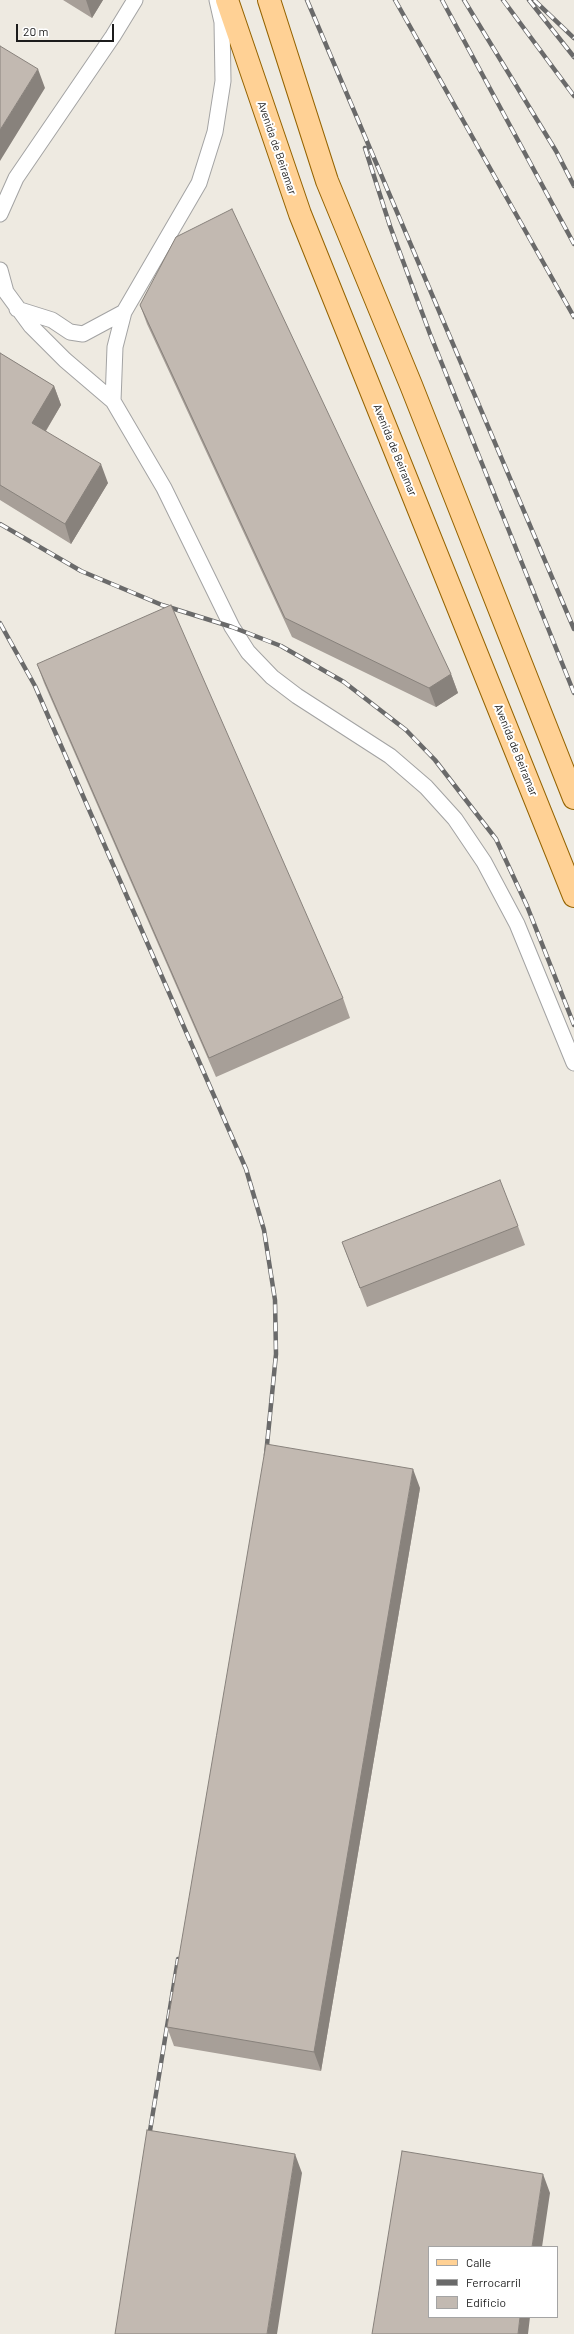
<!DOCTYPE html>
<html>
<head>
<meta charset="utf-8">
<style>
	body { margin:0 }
	#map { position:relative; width:574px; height:2334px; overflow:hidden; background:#eeeae1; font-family:Barlow,sans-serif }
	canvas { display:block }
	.legend { position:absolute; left:428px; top:2246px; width:130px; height:72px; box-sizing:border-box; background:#fff; border:1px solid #a4a4a4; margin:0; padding:5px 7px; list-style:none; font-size:12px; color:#1c1c1c }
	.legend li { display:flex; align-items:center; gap:8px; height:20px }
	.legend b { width:20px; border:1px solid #a4a4a4 }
	.scale { position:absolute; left:16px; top:24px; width:98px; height:18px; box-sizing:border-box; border:2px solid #1c1c1c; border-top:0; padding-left:5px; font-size:12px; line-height:14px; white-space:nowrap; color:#1c1c1c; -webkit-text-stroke:3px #fff; paint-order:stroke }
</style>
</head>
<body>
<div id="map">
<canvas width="574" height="2334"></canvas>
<ul class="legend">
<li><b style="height:5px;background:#ffd195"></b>Calle</li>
<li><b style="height:5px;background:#6a6a6a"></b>Ferrocarril</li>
<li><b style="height:11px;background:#c2b9b1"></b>Edificio</li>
</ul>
<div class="scale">20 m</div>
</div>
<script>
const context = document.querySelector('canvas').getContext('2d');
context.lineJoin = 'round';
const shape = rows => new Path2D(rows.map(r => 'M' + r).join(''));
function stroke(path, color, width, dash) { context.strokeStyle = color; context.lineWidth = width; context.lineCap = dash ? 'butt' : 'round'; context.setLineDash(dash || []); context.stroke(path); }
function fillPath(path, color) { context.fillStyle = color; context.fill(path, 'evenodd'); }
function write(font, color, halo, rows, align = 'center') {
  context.font = font + ' Barlow,sans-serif'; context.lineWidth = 4; context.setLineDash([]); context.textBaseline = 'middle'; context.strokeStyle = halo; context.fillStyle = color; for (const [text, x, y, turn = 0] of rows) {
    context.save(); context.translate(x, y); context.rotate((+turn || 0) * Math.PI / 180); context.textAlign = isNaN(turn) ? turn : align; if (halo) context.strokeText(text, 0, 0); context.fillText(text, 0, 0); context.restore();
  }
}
const lane = shape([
	[0,214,16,178,113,36,135,0],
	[0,270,6,292,31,326,65,360,113,401,164,488,232,627,248,652,272,677,297,696,390,756,426,787,455,819,484,862,517,924,574,1063],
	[17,309,52,320,70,332,83,334,124,312],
	[113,401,115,347,124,312,199,183,215,132,223,81,222,22,217,0]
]);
const primary = shape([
	[227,0,300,214,574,896],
	[269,0,327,181,411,385,574,798]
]);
const rail = shape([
	[307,0,574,629],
	[395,0,574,317],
	[442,0,574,244],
	[464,0,556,151,574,186],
	[503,0,574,96],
	[529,0,574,57],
	[534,0,574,38],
	[365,148,390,226,430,334,574,693],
	[0,524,81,571,162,605,232,627,281,646,344,682,406,730,435,760,496,839,527,906,574,1025],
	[0,623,35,686,246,1169,264,1230,275,1300,276,1354,266,1455],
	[148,2143,178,1959]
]);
const wall = shape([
	[63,0,103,0,92,18],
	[140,305,451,674,458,693,436,707,292,637,147,324],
	[0,353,54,386,61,405,46,431,108,483,71,544,0,500],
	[37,664,343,998,350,1018,216,1077,44,683],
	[518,1226,525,1245,367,1307,342,1242],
	[420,1488,321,2071,174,2046,167,2027]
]);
const shadedWall = shape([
	[86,0,103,0,92,18],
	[38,69,45,88,0,161,0,130],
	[54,386,61,405,39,442,32,423],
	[101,464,108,483,71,544,65,524],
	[451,674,458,693,436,707,429,688],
	[413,1469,420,1488,321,2071,314,2052],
	[295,2154,302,2173,277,2334,267,2334],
	[543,2174,550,2193,542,2247,532,2247],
	[520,2317,530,2317,528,2334,518,2334]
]);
const building = shape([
	[0,46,38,69,0,130,0,46],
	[232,209,451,674,429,688,285,618,140,305,176,237,232,209],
	[0,353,54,386,32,423,101,464,65,524,0,485,0,353],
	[171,605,343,998,209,1058,37,664,171,605],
	[500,1180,518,1226,360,1288,342,1242,500,1180],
	[266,1444,413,1469,314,2052,167,2027,266,1444],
	[147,2130,295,2154,267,2334,115,2334,147,2130],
	[402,2151,543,2174,532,2247,429,2247,429,2317,520,2317,518,2334,372,2334,402,2151]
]);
const streetNames = [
	["Avenida de Beiramar",277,148,71],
	["Avenida de Beiramar",395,450,68],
	["Avenida de Beiramar",516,750,68]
];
stroke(lane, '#a3a3a3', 17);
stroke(primary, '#946300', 24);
stroke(lane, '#fff', 15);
stroke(primary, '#ffd195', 22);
stroke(rail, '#6a6a6a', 4.5);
stroke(rail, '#fff', 3, [9]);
fillPath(wall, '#a79f98');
fillPath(shadedWall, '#88827c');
fillPath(building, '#c2b9b1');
stroke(building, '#88827c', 1);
write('11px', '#1c1c1c', '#fff', streetNames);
</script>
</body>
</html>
